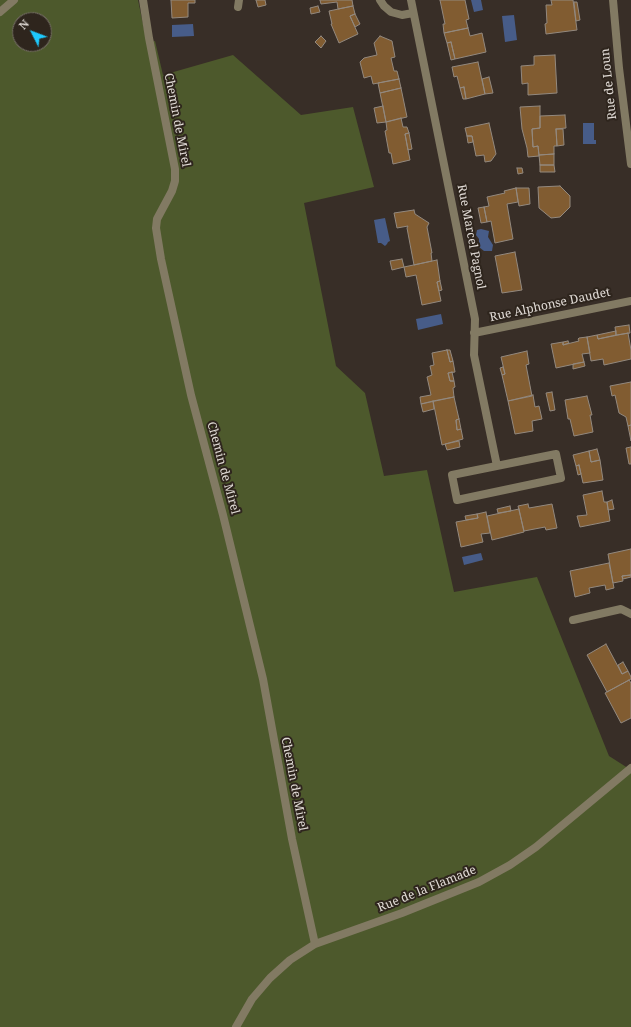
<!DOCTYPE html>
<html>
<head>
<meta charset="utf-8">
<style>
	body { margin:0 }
	#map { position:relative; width:631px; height:1027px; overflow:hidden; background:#382e27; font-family:"Noto Serif",serif }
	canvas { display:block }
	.north { position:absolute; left:12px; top:12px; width:40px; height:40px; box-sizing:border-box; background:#2e251d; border:1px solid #766e67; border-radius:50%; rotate:312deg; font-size:11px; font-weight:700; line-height:16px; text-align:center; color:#e1dbd6 }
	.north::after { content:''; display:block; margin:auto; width:14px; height:18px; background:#1ec9fd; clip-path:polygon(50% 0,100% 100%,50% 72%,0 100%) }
</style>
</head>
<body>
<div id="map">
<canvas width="631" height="1027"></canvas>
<div class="north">N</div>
</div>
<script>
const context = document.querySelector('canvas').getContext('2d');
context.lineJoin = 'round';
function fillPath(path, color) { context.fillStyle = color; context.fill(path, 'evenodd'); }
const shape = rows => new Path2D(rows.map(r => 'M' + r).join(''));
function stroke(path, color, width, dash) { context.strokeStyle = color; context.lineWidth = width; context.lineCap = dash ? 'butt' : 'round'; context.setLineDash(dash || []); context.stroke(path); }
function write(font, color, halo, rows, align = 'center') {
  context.font = font + ' "Noto Serif",serif'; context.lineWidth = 4; context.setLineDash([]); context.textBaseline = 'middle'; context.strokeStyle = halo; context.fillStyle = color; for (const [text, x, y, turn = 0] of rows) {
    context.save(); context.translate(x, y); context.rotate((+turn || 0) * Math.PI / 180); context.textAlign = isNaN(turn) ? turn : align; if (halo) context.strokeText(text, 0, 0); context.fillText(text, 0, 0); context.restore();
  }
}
const green = shape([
	[0,0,138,0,147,43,155,41,163,75,233,55,301,115,353,107,374,187,304,203,336,366,365,393,384,476,427,470,454,592,537,577,609,756,631,770,631,1027,0,1027],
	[20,20,44,20,44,44,20,44]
]);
const water = shape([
	[471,0,481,0,483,10,474,12],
	[514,15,517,40,505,42,502,16],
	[193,24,194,36,172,37,172,25],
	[583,123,594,123,594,140,596,140,596,144,583,144],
	[385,218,390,241,388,242,387,244,385,246,381,243,378,243,374,220],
	[481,229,489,231,488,237,493,245,492,251,484,251,479,247,479,239,476,235,477,230],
	[441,314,443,324,418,330,416,319],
	[481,553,483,560,464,565,462,557]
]);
const building = shape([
	[171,0,195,0,195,3,188,3,188,17,172,18,171,0],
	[256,0,265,0,266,5,258,7,256,0],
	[320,0,352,0,353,6,338,9,337,2,321,4,320,0],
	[440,0,465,0,469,19,466,20,468,28,444,33,443,24,445,24,440,0],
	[551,0,573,0,577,30,546,34,545,24,547,23,546,5,552,5,551,0],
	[574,2,577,2,580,20,576,21,574,2],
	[318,6,320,12,311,14,310,8,318,6],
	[353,6,355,14,350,16,358,34,339,43,331,24,332,24,329,11,353,6],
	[355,14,360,24,355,27,350,16,355,14],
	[468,28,470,36,482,33,486,52,455,59,451,42,447,43,444,33,468,28],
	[321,36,326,41,321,48,315,42,321,36],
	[380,36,392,41,395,57,391,58,394,71,397,71,399,79,373,84,371,76,364,78,360,62,364,58,377,55,374,43,380,36],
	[451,42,455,59,451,60,447,43,451,42],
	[555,55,557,93,528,95,528,83,522,84,521,66,534,65,534,56,555,55],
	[478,62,485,94,466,99,464,87,460,88,457,76,454,77,452,67,478,62],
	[489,77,493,93,485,94,482,79,489,77],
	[399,79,401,88,380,93,378,83,399,79],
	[464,87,466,99,463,99,460,88,464,87],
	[401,88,407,117,386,122,380,93,401,88],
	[383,106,386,122,377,123,374,108,383,106],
	[540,106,540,128,532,129,533,147,538,146,539,156,528,157,527,148,522,129,520,107,540,106],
	[565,115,566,128,556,129,557,146,554,146,554,154,539,155,538,146,533,147,532,129,540,128,540,116,565,115],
	[401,118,403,127,407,127,409,133,405,134,410,160,393,164,391,153,389,153,385,131,387,130,386,122,401,118],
	[489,123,496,154,491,161,485,162,484,155,476,156,472,136,467,136,465,128,489,123],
	[556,129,563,129,564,145,557,146,556,129],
	[409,133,412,149,408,150,405,134,409,133],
	[467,136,472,136,473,142,468,143,467,136],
	[554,154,554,165,540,165,539,155,554,154],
	[540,165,554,165,555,172,540,172,540,165],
	[517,168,522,168,523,173,518,174,517,168],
	[560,186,570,196,570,207,560,217,551,218,539,208,538,187,560,186],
	[516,188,518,202,507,204,513,239,495,243,491,221,487,222,484,207,489,206,487,197,505,193,504,191,516,188],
	[516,188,529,188,530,204,519,206,516,188],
	[484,207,487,222,481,223,478,208,484,207],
	[414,210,415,214,429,223,427,227,432,253,431,253,432,261,414,265,407,228,408,226,397,228,394,213,414,210],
	[515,252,522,290,502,293,495,256,515,252],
	[402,259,404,267,392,270,390,261,402,259],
	[437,260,440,281,437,282,441,301,422,305,416,275,406,277,404,267,437,260],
	[440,281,442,290,439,291,437,282,440,281],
	[629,325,630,333,616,335,615,327,629,325],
	[616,331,616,335,598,339,597,335,616,331],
	[628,333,631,350,631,359,604,365,603,359,591,361,587,337,597,335,598,339,628,333],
	[587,337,590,353,582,354,584,362,556,368,551,344,563,342,563,345,579,341,578,339,579,338,587,337],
	[568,341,569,343,563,345,563,342,568,341],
	[447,350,450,350,453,361,450,362,447,350],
	[447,350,450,362,453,361,455,372,448,373,450,381,454,381,455,387,453,388,454,397,421,404,420,397,431,395,427,377,432,375,430,366,434,365,432,353,447,350],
	[527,351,529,364,526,365,532,396,508,401,502,375,505,374,501,357,527,351],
	[584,362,585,366,573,369,573,364,584,362],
	[503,367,505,374,502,375,500,368,503,367],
	[452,372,454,381,450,381,448,373,452,372],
	[631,382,631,425,628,426,626,417,619,413,615,395,612,396,610,386,631,382],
	[552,392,555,410,550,411,546,393,552,392],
	[533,395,535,407,539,406,542,419,532,421,533,431,515,434,508,401,533,395],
	[587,396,592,415,590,415,593,432,574,436,570,419,568,419,565,400,587,396],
	[454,397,459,419,456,420,457,430,461,429,463,439,442,445,433,401,454,397],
	[433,401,434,409,423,412,421,404,433,401],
	[459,419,461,429,457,430,456,420,459,419],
	[631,425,631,441,628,426,631,425],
	[459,441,460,447,447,450,445,444,459,441],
	[631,447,631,464,629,464,626,448,631,447],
	[597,449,600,460,591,462,589,451,597,449],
	[589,451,591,462,600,460,603,480,583,483,579,465,576,466,573,455,589,451],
	[579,465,581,474,578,475,576,466,579,465],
	[602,491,604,502,607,502,610,521,580,527,577,516,587,515,583,495,602,491],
	[612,500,614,509,608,510,607,502,612,500],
	[528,504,529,508,552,504,557,528,546,530,545,527,524,531,518,506,528,504],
	[510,506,511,511,498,513,497,509,510,506],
	[519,509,524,532,492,540,487,516,519,509],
	[486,512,490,533,481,534,483,542,461,547,456,522,478,518,477,514,486,512],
	[477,514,478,518,466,520,465,516,477,514],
	[631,549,631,575,622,576,623,581,613,583,608,554,631,549],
	[609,563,614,588,606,590,605,585,589,588,590,593,575,597,570,571,609,563],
	[631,575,631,577,623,579,622,576,631,575],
	[606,644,622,674,628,671,631,677,631,679,607,692,587,655,606,644],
	[623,662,628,671,622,674,618,665,623,662],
	[629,680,631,683,631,718,621,723,605,693,629,680]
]);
const lane = shape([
	[0,12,14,0]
]);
const street = shape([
	[143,0,149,38,175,169,175,181,172,191,157,219,156,228,161,259,191,395,223,515,263,679,292,839,315,944],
	[380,0,384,6,391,12,402,15,413,13],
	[411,0,475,319,474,355,497,466],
	[613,0,619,68,631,164],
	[238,7,239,0],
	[474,333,631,301],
	[556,454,561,478,457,500,452,475,556,454],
	[573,620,621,609,631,614],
	[236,1027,252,999,270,978,290,960,315,944,402,913,479,882,510,865,536,847,631,768]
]);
const streetNames = [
	["Rue de Loun",609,84,-96],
	["Chemin de Mirel",177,120,79],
	["Rue Marcel Pagnol",471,237,79],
	["Rue Alphonse Daudet",550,305,-12],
	["Chemin de Mirel",223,468,75],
	["Chemin de Mirel",294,784,79],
	["Rue de la Flamade",427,889,-22]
];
fillPath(green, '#4d592c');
fillPath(water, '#475c88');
fillPath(building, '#815c31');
stroke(building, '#93897f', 1);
stroke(lane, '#827a63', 8);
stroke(street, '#827a63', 8);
write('12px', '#e1dbd6', '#2e251d', streetNames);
</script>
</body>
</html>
